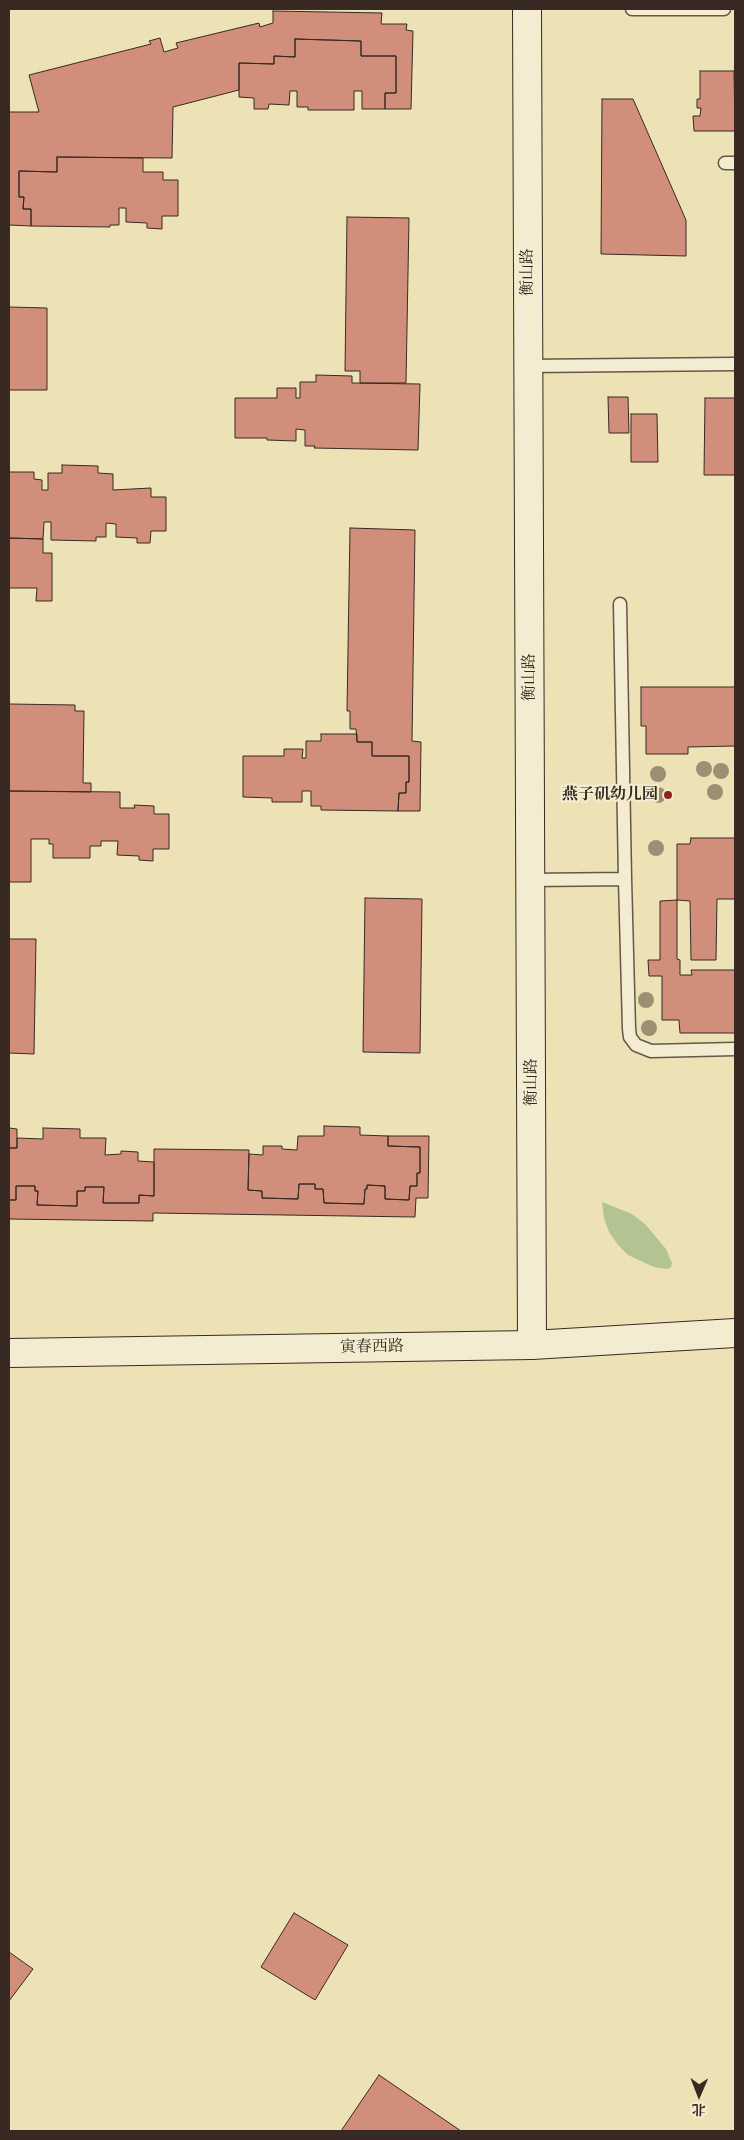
<!DOCTYPE html>
<html>
<head>
<meta charset="utf-8">
<style>
	body { margin:0 }
	#map { position:relative; width:744px; height:2140px; overflow:hidden; background:#ede1b6; font-family:"EB Garamond","Noto Serif SC",serif }
	canvas { display:block }
	.frame { position:absolute; inset:0; border:10px solid #382a22; pointer-events:none }
	.north { position:absolute; left:674px; top:2070px; width:50px; height:50px; -webkit-text-stroke:4px #f3ecd0; paint-order:stroke; rotate:181deg; font-size:14px; font-weight:700; line-height:20px; text-align:center; color:#382a22 }
	.north::after { content:''; display:block; margin:auto; width:18px; height:22px; background:#382a22; clip-path:polygon(50% 0,100% 100%,50% 72%,0 100%) }
</style>
</head>
<body>
<div id="map">
<canvas width="744" height="2140"></canvas>
<div class="frame"></div>
<div class="north">北</div>
</div>
<script>
const context = document.querySelector('canvas').getContext('2d');
context.lineJoin = 'round';
function fillPath(path, color) { context.fillStyle = color; context.fill(path, 'evenodd'); }
const shape = rows => new Path2D(rows.map(r => 'M' + r).join(''));
function stroke(path, color, width, dash) { context.strokeStyle = color; context.lineWidth = width; context.lineCap = dash ? 'butt' : 'round'; context.setLineDash(dash || []); context.stroke(path); }
function write(font, color, halo, rows, align = 'center') {
  context.font = font + ' "EB Garamond","Noto Serif SC",serif'; context.lineWidth = 4.5; context.setLineDash([]); context.textBaseline = 'middle'; context.strokeStyle = halo; context.fillStyle = color; for (const [text, x, y, turn = 0] of rows) {
    context.save(); context.translate(x, y); context.rotate((+turn || 0) * Math.PI / 180); context.textAlign = isNaN(turn) ? turn : align; if (halo) context.strokeText(text, 0, 0); context.fillText(text, 0, 0); context.restore();
  }
}
const green = shape([
	[602,1202,632,1214,645,1224,666,1249,672,1263,671,1267,667,1269,654,1267,628,1255,618,1245,609,1232,604,1218]
]);
const building = shape([
	[273,11,382,13,381,24,407,24,406,30,413,31,411,109,385,109,385,93,396,93,396,56,361,56,361,41,295,39,295,57,274,56,274,64,239,63,239,90,173,107,172,158,57,157,57,172,19,171,19,197,24,197,23,209,31,209,31,226,9,225,9,112,39,112,29,75,151,44,149,41,160,38,164,52,178,48,176,43,259,23,260,27,273,23,273,11],
	[295,39,361,41,361,56,396,56,396,93,385,93,385,109,362,109,362,91,354,91,354,110,308,110,308,107,297,107,297,91,290,91,289,105,269,104,268,109,254,109,254,98,239,97,239,63,274,64,274,56,295,57,295,39],
	[700,71,734,71,735,131,694,131,693,116,700,116,701,108,697,108,697,99,700,99,700,71],
	[602,99,633,99,686,220,686,256,601,254,602,99],
	[57,157,143,158,143,172,163,172,163,180,178,180,178,216,162,216,162,229,147,228,147,223,126,222,126,208,119,208,119,225,110,225,110,227,31,226,31,209,23,209,24,197,19,197,19,171,57,172,57,157],
	[347,217,409,218,406,383,360,383,360,371,345,371,347,217],
	[9,307,47,308,47,390,9,390,9,307],
	[316,375,352,376,352,383,420,384,418,450,314,448,315,446,305,446,305,430,296,429,296,441,267,440,267,438,235,438,235,398,277,398,277,388,296,388,296,398,300,398,300,382,316,382,316,375],
	[608,397,628,397,629,433,609,433,608,397],
	[705,398,735,398,735,475,704,475,705,398],
	[631,414,657,414,658,462,631,462,631,414],
	[62,465,98,466,98,473,113,474,113,490,151,488,151,497,166,497,166,531,151,531,150,543,137,543,137,538,116,537,116,524,106,523,106,537,96,537,96,541,51,540,51,522,44,522,43,539,9,538,9,472,34,472,34,479,42,480,42,490,48,490,48,473,62,473,62,465],
	[350,528,415,530,412,741,421,742,420,811,398,811,399,793,406,793,406,782,409,782,409,756,372,756,372,742,357,742,356,729,350,729,350,711,347,711,350,528],
	[9,538,43,539,43,553,52,553,52,601,36,601,37,588,9,588,9,538],
	[641,687,735,687,735,746,688,747,688,754,646,754,646,726,641,726,641,687],
	[9,704,75,705,75,711,84,711,83,783,91,783,91,792,9,791,9,704],
	[321,734,357,734,357,742,372,742,372,756,409,756,409,782,406,782,406,793,399,793,398,811,321,810,321,806,311,806,311,791,302,791,302,802,272,802,272,798,243,797,243,756,284,756,284,749,303,749,302,758,306,758,306,741,321,741,321,734],
	[9,791,120,792,120,808,135,808,134,805,154,806,154,814,169,814,169,849,153,849,153,861,139,860,139,856,117,855,118,841,101,841,101,846,90,846,90,858,53,858,53,844,49,844,49,839,31,839,31,882,9,882,9,791],
	[691,838,735,838,735,899,717,899,716,960,691,960,690,901,677,900,677,844,690,844,691,838],
	[365,898,422,899,420,1053,363,1052,365,898],
	[677,900,677,959,680,960,680,975,692,975,691,970,735,970,735,1033,680,1033,679,1020,662,1020,662,976,649,976,648,960,660,960,660,901,677,900],
	[9,939,36,939,34,1054,9,1053,9,939],
	[324,1126,360,1127,360,1135,388,1136,388,1146,420,1147,420,1173,417,1173,417,1186,410,1186,409,1200,385,1199,385,1186,367,1185,367,1189,365,1189,364,1204,324,1203,323,1189,315,1189,315,1184,299,1184,298,1199,262,1198,262,1191,248,1190,249,1154,263,1155,263,1146,282,1146,282,1149,297,1150,298,1136,324,1136,324,1126],
	[9,1128,17,1129,17,1148,9,1148,9,1128],
	[43,1128,80,1129,80,1138,106,1138,105,1155,121,1154,121,1151,138,1152,138,1161,154,1162,154,1196,139,1195,139,1203,103,1203,104,1187,85,1187,85,1191,77,1191,77,1206,37,1205,38,1191,35,1191,35,1186,16,1186,16,1200,9,1200,9,1148,17,1148,17,1138,43,1139,43,1128],
	[388,1136,429,1136,428,1198,416,1198,415,1217,153,1213,153,1221,9,1219,9,1200,16,1200,16,1186,35,1186,35,1191,38,1191,37,1205,77,1206,77,1191,85,1191,85,1187,104,1187,103,1203,139,1203,139,1195,154,1196,154,1149,249,1150,248,1190,262,1191,262,1198,298,1199,299,1184,315,1184,315,1189,323,1189,324,1203,364,1204,365,1189,367,1189,367,1185,385,1186,385,1199,409,1200,410,1186,417,1186,417,1173,420,1173,420,1147,388,1146,388,1136],
	[294,1913,348,1945,315,2000,261,1967,294,1913],
	[9,1952,33,1969,9,2001,9,1952],
	[379,2075,461,2131,341,2131,379,2075]
]);
const lane = shape([
	[632,9,724,9],
	[725,163,735,163],
	[529,366,735,364],
	[620,604,625,879],
	[531,880,625,879,629,1029,630,1037,636,1045,651,1051,735,1049]
]);
const secondary = shape([
	[527,9,532,1345],
	[9,1353,532,1345,735,1333]
]);
const trees = [
	[704,769],
	[721,771],
	[658,774],
	[715,792],
	[658,795],
	[656,848],
	[646,1000],
	[649,1028]
];
const markers = [
	[668,795,5,"#8f2418"]
];
const streetNames = [
	["衡山路",528,272,-90],
	["衡山路",530,677,-90],
	["衡山路",532,1082,-90],
	["寅春西路",372,1347,-1]
];
const poiNames = [
	["燕子矶幼儿园",658,795]
];
fillPath(green, '#b3c492');
fillPath(building, '#d08e7b');
stroke(building, '#382a22', 1);
stroke(lane, '#655847', 15);
stroke(secondary, '#382a22', 30);
stroke(lane, '#f3ecd0', 12);
stroke(secondary, '#f3ecd0', 28);
context.fillStyle = '#9a9174';
for (const [x, y] of trees) { context.beginPath(); context.arc(x, y, 8, 0, 2 * Math.PI); context.fill(); }
for (const [x, y, r, color] of markers) { const dot = new Path2D(); dot.arc(x, y, r, 0, 2 * Math.PI); context.fillStyle = color; context.fill(dot); stroke(dot, '#f3ecd0', 2); }
write('16px', '#382a22', '#f3ecd0', streetNames);
write('bold 16px', '#382a22', '#f3ecd0', poiNames, 'right');
</script>
</body>
</html>
